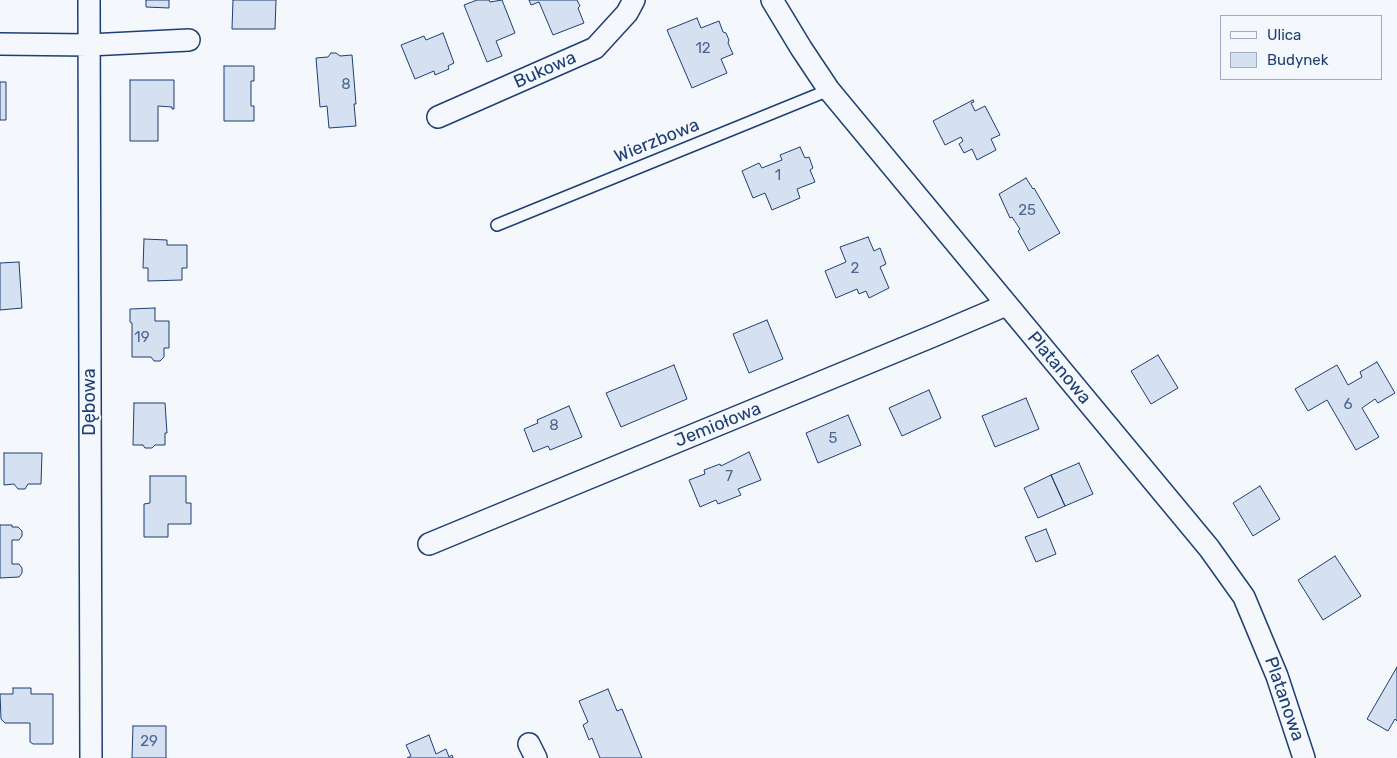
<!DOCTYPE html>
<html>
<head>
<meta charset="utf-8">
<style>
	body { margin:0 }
	#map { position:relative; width:1397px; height:758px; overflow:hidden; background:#f4f7fb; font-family:Rubik,sans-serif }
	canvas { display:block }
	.legend { position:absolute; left:1220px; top:15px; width:162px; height:65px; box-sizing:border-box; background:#f4f7fb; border:1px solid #9eadc5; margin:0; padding:6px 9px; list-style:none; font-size:15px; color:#1d3f73 }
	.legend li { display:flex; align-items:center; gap:10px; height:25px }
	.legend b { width:25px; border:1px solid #9eadc5 }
</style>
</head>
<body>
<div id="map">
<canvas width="1397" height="758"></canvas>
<ul class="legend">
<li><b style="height:6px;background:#f4f7fb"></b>Ulica</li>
<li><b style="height:14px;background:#d5e0f0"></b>Budynek</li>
</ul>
</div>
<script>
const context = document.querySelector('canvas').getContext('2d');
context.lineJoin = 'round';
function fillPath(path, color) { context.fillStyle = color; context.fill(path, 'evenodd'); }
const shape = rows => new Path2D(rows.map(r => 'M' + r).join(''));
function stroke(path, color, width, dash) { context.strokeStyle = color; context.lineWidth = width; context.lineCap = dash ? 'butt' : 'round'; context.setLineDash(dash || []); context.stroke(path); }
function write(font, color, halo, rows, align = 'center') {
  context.font = font + ' Rubik,sans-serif'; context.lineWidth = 4; context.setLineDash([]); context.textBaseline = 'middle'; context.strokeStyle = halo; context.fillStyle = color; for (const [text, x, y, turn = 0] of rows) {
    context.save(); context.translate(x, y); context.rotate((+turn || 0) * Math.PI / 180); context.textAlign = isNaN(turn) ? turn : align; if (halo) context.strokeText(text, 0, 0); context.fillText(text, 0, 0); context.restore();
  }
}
const building = shape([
	[146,0,169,0,169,8,146,7,146,0],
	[233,0,276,0,275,29,232,29,233,0],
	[477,0,489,0,490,2,502,0,515,33,496,41,502,56,487,62,464,5,477,0],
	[529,0,577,0,580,6,578,8,584,23,553,35,539,2,531,5,529,0],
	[697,18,701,28,719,21,723,32,726,33,729,40,728,43,733,54,721,59,727,73,692,88,667,30,697,18],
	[443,33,454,63,448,66,449,69,435,75,434,71,415,79,401,45,424,36,426,40,443,33],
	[331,53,336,53,340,56,352,55,356,104,354,104,356,126,329,128,327,106,320,107,316,58,328,57,331,53],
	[224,66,254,66,254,81,251,81,251,106,254,106,254,121,224,121,224,66],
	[130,80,174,80,174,109,172,109,172,107,158,106,158,141,130,141,130,80],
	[0,82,6,82,6,120,0,120,0,82],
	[973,100,974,102,971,103,975,111,985,106,1000,135,991,139,996,150,977,160,972,149,964,153,959,144,963,141,961,137,945,145,933,121,973,100],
	[800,147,805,158,809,157,813,168,810,170,815,182,797,189,800,198,772,210,765,193,753,198,742,171,759,163,762,168,782,160,780,155,800,147],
	[1026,178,1033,189,1034,188,1060,233,1029,251,1018,231,1020,229,1012,217,1010,218,999,194,1026,178],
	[868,237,874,251,880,248,886,264,880,267,889,288,869,298,866,291,859,294,857,289,836,298,825,271,846,262,840,247,868,237],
	[144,239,167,240,167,245,187,245,187,268,182,268,182,280,148,281,148,268,143,268,144,239],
	[19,262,22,308,0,310,0,263,19,262],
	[155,308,155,321,169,321,169,348,164,348,164,357,160,361,154,361,151,357,132,357,132,323,130,322,130,309,155,308],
	[767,320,783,359,749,373,733,334,767,320],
	[1158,355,1178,388,1151,404,1131,371,1158,355],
	[1377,362,1395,393,1378,403,1375,399,1362,408,1379,437,1356,450,1327,400,1308,411,1295,389,1337,365,1348,385,1362,377,1360,372,1377,362],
	[674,365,687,399,621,427,606,393,674,365],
	[929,390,941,418,902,436,889,408,929,390],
	[1026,398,1039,429,995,447,982,416,1026,398],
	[134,403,165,403,167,433,165,433,165,445,155,445,152,448,145,448,143,445,133,445,134,403],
	[569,406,582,437,550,450,548,446,533,452,524,429,538,423,537,420,569,406],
	[848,415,861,445,818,463,806,433,848,415],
	[749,452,761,480,738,489,741,495,718,504,716,500,700,507,689,480,705,474,704,470,720,464,721,466,749,452],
	[4,453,42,453,41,484,28,484,25,489,18,489,14,484,4,485,4,453],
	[1079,463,1093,494,1065,506,1051,475,1079,463],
	[1051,475,1065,506,1038,518,1024,488,1051,475],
	[150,476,186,476,186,503,191,503,191,524,168,524,168,537,144,537,144,504,150,503,150,476],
	[1260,486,1280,519,1253,536,1233,503,1260,486],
	[0,525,12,525,12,527,18,527,22,531,22,536,19,540,12,540,12,564,19,564,22,568,22,573,19,577,0,578,0,525],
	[1046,529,1056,554,1036,562,1025,537,1046,529],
	[1335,556,1361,596,1323,620,1298,580,1335,556],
	[1397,667,1397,721,1395,719,1388,731,1367,719,1397,667],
	[13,688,31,688,31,694,53,694,53,744,33,744,30,742,30,723,5,723,1,719,0,694,13,694,13,688],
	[608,689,617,711,622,709,642,758,600,758,592,738,589,740,583,725,588,722,579,701,608,689],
	[133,726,166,726,166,758,132,758,133,726],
	[429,735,436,754,446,749,449,757,452,755,453,758,407,758,411,756,406,745,429,735]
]);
const lane = shape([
	[497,225,829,90]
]);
const street = shape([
	[89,0,91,758],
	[772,0,801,48,829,90,1209,548,1244,597,1277,676,1304,758],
	[0,44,89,45,189,40],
	[438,117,595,48,627,13,634,0],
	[429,544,933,336,1006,305],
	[529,744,536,758]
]);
const numberNames = [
	["12",703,49],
	["8",346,85],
	["1",778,176],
	["25",1027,211],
	["2",855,269],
	["19",142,338],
	["6",1348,405],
	["8",554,426],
	["5",833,439],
	["7",729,477],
	["29",149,742]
];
const streetNames = [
	["Bukowa",545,70,-24],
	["Wierzbowa",657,141,-22],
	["Platanowa",1059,368,50],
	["Dębowa",90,402,-90],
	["Jemiołowa",718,425,-22],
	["Platanowa",1284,699,71]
];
fillPath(building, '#d5e0f0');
stroke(building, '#1d3f73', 1);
stroke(lane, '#1d3f73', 14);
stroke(street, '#1d3f73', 24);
stroke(lane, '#f4f7fb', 11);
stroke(street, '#f4f7fb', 21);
write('15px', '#4b6792', null, numberNames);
write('18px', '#1d3f73', '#f4f7fb', streetNames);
</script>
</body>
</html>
